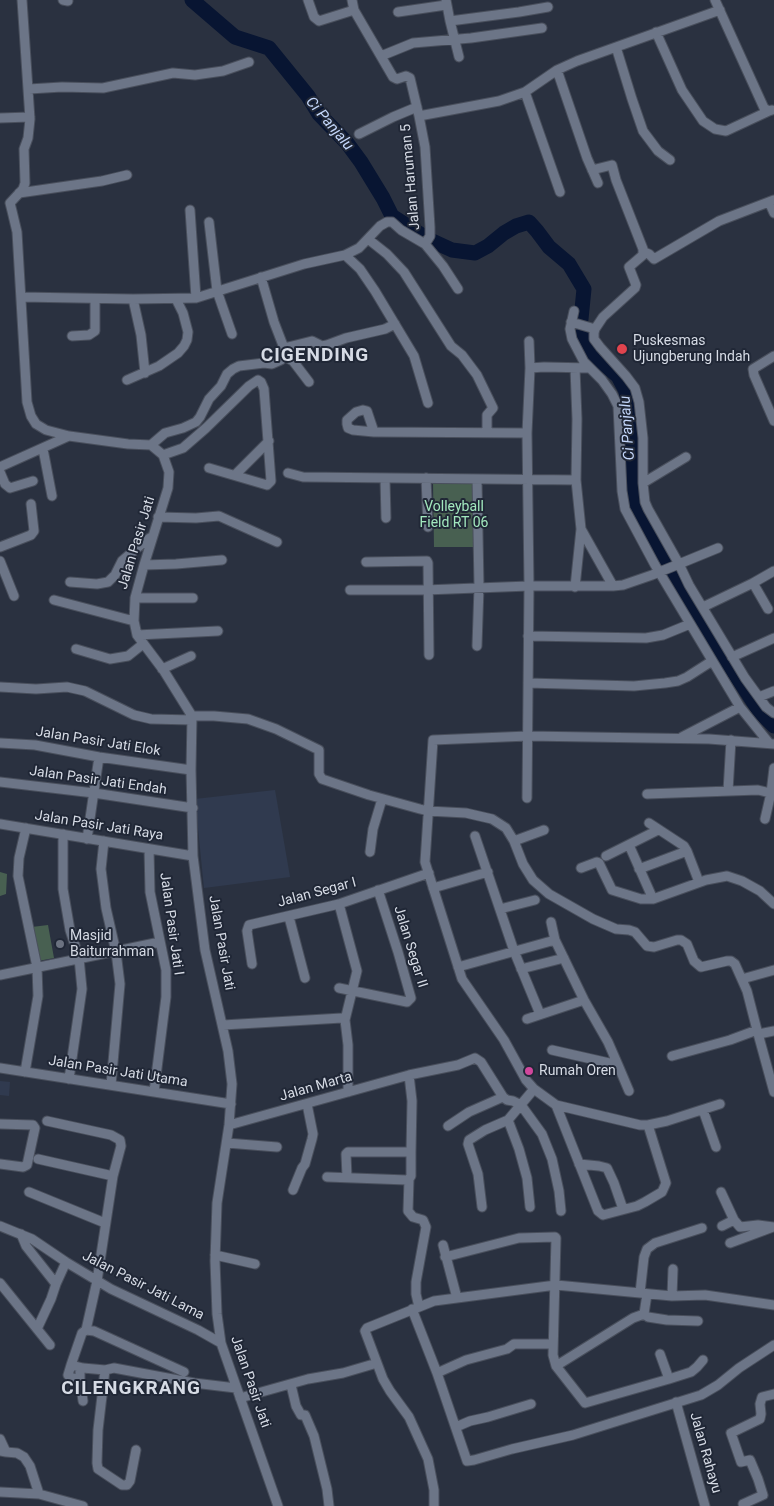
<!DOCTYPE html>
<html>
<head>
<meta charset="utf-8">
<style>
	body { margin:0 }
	canvas { display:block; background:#2a3140 }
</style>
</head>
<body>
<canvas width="774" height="1506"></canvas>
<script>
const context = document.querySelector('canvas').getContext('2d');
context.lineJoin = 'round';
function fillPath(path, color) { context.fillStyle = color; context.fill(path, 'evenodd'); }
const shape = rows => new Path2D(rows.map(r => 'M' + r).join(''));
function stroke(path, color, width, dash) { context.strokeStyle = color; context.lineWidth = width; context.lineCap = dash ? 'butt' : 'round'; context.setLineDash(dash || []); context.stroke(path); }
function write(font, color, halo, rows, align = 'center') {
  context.font = font + ' Roboto,sans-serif'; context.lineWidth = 4; context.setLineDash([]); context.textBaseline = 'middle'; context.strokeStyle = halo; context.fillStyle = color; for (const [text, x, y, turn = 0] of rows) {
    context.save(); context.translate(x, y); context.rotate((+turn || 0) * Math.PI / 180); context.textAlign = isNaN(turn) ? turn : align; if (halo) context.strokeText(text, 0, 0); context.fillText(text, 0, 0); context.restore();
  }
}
const built = shape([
	[275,790,290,877,204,888,195,799],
	[0,1081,10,1082,9,1096,0,1095]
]);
const green = shape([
	[433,481,474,484,473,547,434,547],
	[0,872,7,874,6,894,0,896],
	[48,925,54,958,38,961,32,927]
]);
const river = shape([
	[192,0,235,37,269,48,308,96,319,114,347,143,361,162,383,198,392,216,428,239,452,250,475,253,488,246,504,233,516,226,529,222,537,231,549,247,569,264,584,289,580,329,590,352,618,376,626,391,630,418,633,502,703,625,760,712,774,726]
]);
const minor = shape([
	[63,0,68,1],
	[308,0,314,17,319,21,354,10],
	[352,0,354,10,393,77,397,79,406,76,410,78,419,116,425,147,430,227,430,236,425,244],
	[446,0,450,21,459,57],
	[715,0,764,108,769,111,772,110],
	[398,12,446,5],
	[450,21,519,12,548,7],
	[656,32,682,90,703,121,715,129,726,131,769,111],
	[616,47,632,99,643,131,658,151,670,160],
	[381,56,413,43,471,38,542,28],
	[557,70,587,158,598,183],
	[29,89,62,87,103,88,173,73,195,75,223,71,249,62],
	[525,92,560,192],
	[419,116,499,101,525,92,557,70,577,61,720,10],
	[0,118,30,117],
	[359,134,393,117,417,107],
	[592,170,612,165,616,180,643,249,643,255,629,267,636,285,635,288,603,317,595,329,594,333,594,339,600,347,626,376,635,388,639,402,643,438,643,483],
	[19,193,102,181,127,175],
	[769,202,774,213],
	[10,203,12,211,17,232,27,402,31,416,36,424,46,430,69,436,128,444,151,445,163,455,169,472,168,488,144,565,135,598,134,621,137,635,164,671,192,716,191,770,193,856,205,950,228,1051,232,1084,229,1125,217,1203,215,1261,217,1314,221,1343,278,1506],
	[10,203,23,189,25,183,24,149,28,138,30,119,22,0],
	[190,210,196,298],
	[209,222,217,291,232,334],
	[368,239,387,254,404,272,451,346,462,355,477,375,493,408,487,415,487,432],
	[644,252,649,254,654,259,719,221,774,200],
	[345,255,360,269,375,291,414,356,428,403],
	[21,297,133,299,196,298,304,264,345,255,359,248,380,226,387,222,392,222,401,230,425,244,443,266,458,289],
	[133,299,141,335,145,373],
	[574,311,570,329,572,339,584,362,602,380,612,394,618,406,622,491,625,509,655,565,740,707,769,743],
	[571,322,595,329],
	[72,336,89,335,95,331,95,299],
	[529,341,530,368],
	[284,348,312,341,322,346,327,345,346,338,385,329,395,324],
	[284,356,293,361,309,382],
	[774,356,753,369,754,375,774,421],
	[127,380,159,366,178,353,184,346,187,340,188,332,183,313,176,299],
	[374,432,367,411,363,410,356,412,347,420,347,424,348,428,353,430,374,432,527,433],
	[151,445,165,433,183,428,196,422,200,417,209,399,221,386,227,374,233,369,239,366,264,363,272,364,281,360,284,356,284,348,274,322,261,277],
	[43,449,52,496],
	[163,455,183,448,206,428,249,386,258,380,261,382,264,389,271,481,267,485,209,468],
	[0,467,69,436],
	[0,472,5,484,10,488,33,481],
	[288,473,303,477,576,480,577,419,575,368],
	[235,475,269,441],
	[426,478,428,527],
	[385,479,386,518],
	[158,517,196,518,219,516,277,542],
	[581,529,613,586],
	[0,547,31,535,34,531,31,504],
	[718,548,679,564,689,585,745,678,766,707,774,713],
	[0,561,14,596],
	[366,562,427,561,428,563,429,655],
	[144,565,176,564,222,560],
	[70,582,97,584,108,582,115,575,122,561,145,541,153,536],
	[753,583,768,609],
	[575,587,581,529,576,480],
	[350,590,425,590,529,586,613,586,623,585,652,575,679,564,648,509,645,502,643,483,686,457],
	[135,598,193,598],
	[54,600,134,621],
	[703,607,753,583,774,571],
	[137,635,218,631],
	[528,636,646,638,663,635,690,624],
	[477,646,479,587,477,479],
	[76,649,110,659,128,656,143,644],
	[732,657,774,638],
	[162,669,191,656],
	[528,683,634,686,665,683,678,681,687,677,712,661],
	[0,687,36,689,67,687,85,691,134,715,151,719,192,720],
	[759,697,774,691],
	[192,716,214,716,248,719,276,729,319,750,319,774,322,779,369,795,420,809,428,811,466,813,492,819,506,828,514,841,523,864,533,880,549,894,593,919,616,929,629,930,635,932,647,946,654,947,677,940,681,940,687,944,694,961,701,967,727,961,731,961,735,964,747,991,757,1030],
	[682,737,740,707],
	[0,743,35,745,99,757,191,770],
	[0,782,94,793,193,808],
	[728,791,731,740],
	[647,794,758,790,774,794],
	[527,798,529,586,527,433,530,368,544,367,590,368],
	[765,819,771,793,774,768],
	[649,823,684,846,687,851,699,882],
	[0,824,193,856],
	[63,834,63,889,70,930,79,958,82,989,69,1079],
	[475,836,514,951,540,1014],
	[87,839,99,757],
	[104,841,101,869,106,908,116,952,120,984,111,1085],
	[514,841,544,830],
	[629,845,653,899],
	[149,849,150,892,166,970,166,997,154,1092],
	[370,852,373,829,382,799],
	[606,856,658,830],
	[581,868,597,862,599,863,612,890,641,899,653,899,706,880,727,876,742,881,760,891,774,904],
	[639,869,687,851],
	[433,888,488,872],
	[339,904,357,971,345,1020,348,1045,348,1092],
	[500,909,535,900],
	[289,917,305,978],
	[551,922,555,940,584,1000,608,1042,618,1065,552,1050],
	[252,964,247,931,249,925,339,904,429,873],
	[458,967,555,940],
	[521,969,564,958],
	[0,975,160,942],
	[742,979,774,970],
	[339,988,407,1002,411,998,398,952,378,890],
	[527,1019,584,1000],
	[223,1025,342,1018,345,1020],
	[759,1034,774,1031],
	[672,1056,730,1040,757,1030,774,1092],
	[618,1065,629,1091],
	[0,1068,231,1104],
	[25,1072,38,996,37,967,18,876,19,858,26,828],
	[409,1075,412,1101,411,1152,411,1176,409,1179,408,1211,413,1217,423,1220,426,1227,416,1282,416,1294,419,1307],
	[720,1104,667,1121,648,1125,640,1125,556,1105,534,1089,526,1080,504,1040,462,979,425,862,433,740,528,736,709,739,774,744],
	[556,1105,598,1211,603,1215,637,1206,645,1202,662,1192,666,1183,648,1125],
	[703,1110,716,1147],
	[508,1120,519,1149,527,1178,530,1207],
	[47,1121,111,1135,120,1140,121,1146,113,1176,97,1281,86,1330,82,1333,71,1365,83,1368,105,1370,98,1430,97,1463,98,1469,122,1485,127,1485,130,1481,136,1450],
	[0,1124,33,1125,35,1128,27,1165,23,1167,0,1164],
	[229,1125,409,1075,458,1065,475,1058,481,1062,503,1097,507,1100,513,1101,521,1105,542,1134,552,1159,559,1191,561,1211],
	[448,1126,469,1112,503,1097],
	[227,1143,277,1147],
	[38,1159,113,1176],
	[579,1164,599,1166,607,1168,614,1183,623,1209],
	[327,1177,407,1180,409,1179],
	[347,1177,346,1154,348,1152,411,1152],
	[293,1190,302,1168,305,1164,312,1139,313,1134,307,1104],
	[29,1192,105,1223],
	[721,1192,734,1220,740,1227,758,1225,774,1227],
	[482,1207,478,1174,468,1144,469,1140,485,1130,508,1120,534,1089],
	[0,1226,32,1239,66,1262,111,1289,198,1330,221,1343],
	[722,1226,734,1220],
	[21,1234,26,1246,56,1284],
	[730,1243,773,1227],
	[443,1245,457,1298],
	[215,1255,255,1264],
	[445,1257,519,1238,555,1237,556,1238,553,1355,556,1366],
	[0,1283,50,1345],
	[640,1293,644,1257,647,1249,655,1243,702,1228],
	[647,1294,644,1314,633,1318,556,1366,585,1403,669,1379,691,1372,697,1367,703,1360],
	[672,1296,673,1269],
	[412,1309,437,1373],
	[644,1314,648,1317,667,1320,698,1321],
	[37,1329,51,1299,56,1284,66,1262],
	[86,1330,94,1331,184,1372],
	[553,1344,514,1344,507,1349,466,1360,437,1373,467,1461,474,1460,512,1449,573,1435,701,1395,718,1385,739,1368,774,1345],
	[660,1354,669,1379],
	[71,1365,68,1375,70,1377,80,1380],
	[80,1368,80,1380,83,1401],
	[105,1370,114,1368,194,1383,236,1388],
	[291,1385,296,1406,301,1415,305,1415,314,1436,327,1489,329,1506],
	[240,1398,308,1379,343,1373,377,1363],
	[676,1402,705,1506],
	[456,1427,470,1421,488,1417,531,1404],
	[0,1439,6,1452,0,1451],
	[6,1452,17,1453,24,1457,30,1466,39,1494,83,1506],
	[0,1492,39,1494],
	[434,1506,434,1490,428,1459,409,1417,390,1391,383,1379,365,1331,367,1328,434,1301,556,1285,672,1296,705,1295,774,1305],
	[744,1506,743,1504,763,1495,758,1479,750,1460,741,1462,731,1433,760,1419,761,1414,760,1404,762,1397,774,1394]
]);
const markers = [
	[622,349,6,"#e0444e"],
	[60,944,5,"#6b7280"],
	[529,1071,5,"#d1479c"]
];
const streetNames = [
	["Jalan Haruman 5",411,177,-95],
	["Jalan Pasir Jati",137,543,-73],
	["Jalan Pasir Jati Elok",98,742,9],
	["Jalan Pasir Jati Endah",98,781,8],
	["Jalan Pasir Jati Raya",99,826,9],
	["Jalan Segar I",317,893,-15],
	["Jalan Pasir Jati I",171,924,82],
	["Jalan Pasir Jati",221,943,80],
	["Jalan Segar II",410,947,73],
	["Jalan Pasir Jati Utama",118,1072,9],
	["Jalan Marta",316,1087,-16],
	["Jalan Pasir Jati Lama",143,1286,27],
	["Jalan Pasir Jati",250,1382,71],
	["Jalan Rahayu",705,1453,74]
];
const poiNames = [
	["Puskesmas",633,341],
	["Ujungberung Indah",633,357],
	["Masjid",70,936],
	["Baiturrahman",70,952],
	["Rumah Oren",539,1071]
];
const parkNames = [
	["Volleyball",454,507],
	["Field RT 06",454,523]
];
const waterNames = [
	["Ci Panjalu",329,124,50],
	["Ci Panjalu",628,428,-94]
];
const districtNames = [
	["CIGENDING",315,356],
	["CILENGKRANG",131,1389]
];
fillPath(built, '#303a4f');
fillPath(green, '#486051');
stroke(river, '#081532', 15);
stroke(minor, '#494f5c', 11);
stroke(minor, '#6c7587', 9);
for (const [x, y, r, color] of markers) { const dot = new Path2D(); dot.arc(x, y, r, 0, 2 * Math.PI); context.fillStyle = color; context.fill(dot); stroke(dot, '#202736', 2); }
write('14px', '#d6dbe5', '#202736', streetNames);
write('14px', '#d6dbe5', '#202736', poiNames, 'left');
write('14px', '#a2e8be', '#202736', parkNames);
write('italic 15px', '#c4d7fb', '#202736', waterNames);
context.letterSpacing = '1px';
write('bold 19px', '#d6dbe5', '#202736', districtNames);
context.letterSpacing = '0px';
</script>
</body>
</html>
